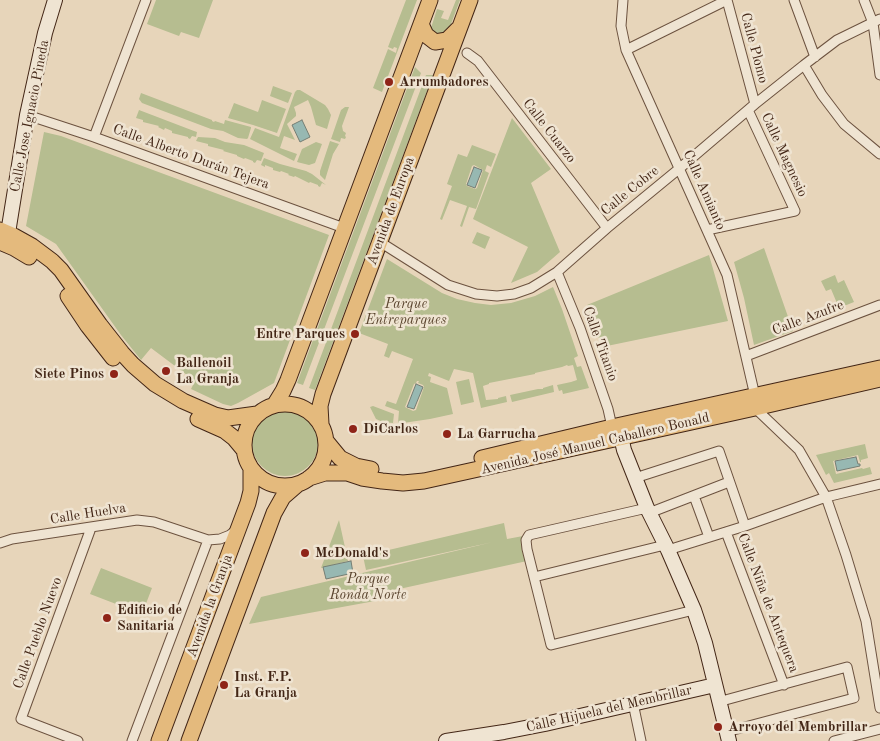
<!DOCTYPE html>
<html>
<head>
<meta charset="utf-8">
<style>
	body { margin:0 }
	canvas { display:block; background:#e7d5ba }
</style>
</head>
<body>
<canvas width="880" height="741"></canvas>
<script>
const context = document.querySelector('canvas').getContext('2d');
context.lineJoin = 'round';
function fillPath(path, color) { context.fillStyle = color; context.fill(path, 'evenodd'); }
const shape = rows => new Path2D(rows.map(r => 'M' + r).join(''));
function stroke(path, color, width, dash) { context.strokeStyle = color; context.lineWidth = width; context.lineCap = dash ? 'butt' : 'round'; context.setLineDash(dash || []); context.stroke(path); }
function write(font, color, halo, rows, align = 'center') {
  context.font = font + ' "Old Standard TT",serif'; context.lineWidth = 5; context.setLineDash([]); context.textBaseline = 'middle'; context.strokeStyle = halo; context.fillStyle = color; for (const [text, x, y, turn = 0] of rows) {
    context.save(); context.translate(x, y); context.rotate((+turn || 0) * Math.PI / 180); context.textAlign = isNaN(turn) ? turn : align; if (halo) context.strokeText(text, 0, 0); context.fillText(text, 0, 0); context.restore();
  }
}
const green = shape([
	[156,0,213,0,199,38,181,32,179,36,147,24],
	[406,0,417,0,382,92,373,88,388,49,396,53,397,48,394,47,393,49,388,47],
	[456,0,460,0,448,32,440,36,431,30,431,28,437,9,444,11,441,18,448,20],
	[415,67,421,73,303,385,297,383],
	[426,75,433,75,315,390,309,388],
	[273,86,292,93,288,103,270,96],
	[297,90,300,90,325,105,328,109,331,115,327,129,316,125,311,107,308,100,294,107,296,113,296,116,287,124,295,140,284,136,280,148,297,154,294,161,250,139,255,128,279,137,295,92],
	[141,93,212,120,212,121,214,122,215,121,224,124,225,120,251,127,251,128,248,138,247,139,238,138,223,131,211,129,142,103,139,99],
	[262,100,286,109,277,133,253,125,228,118,234,103,258,112],
	[345,107,349,107,342,126,343,131,346,133,345,136,346,137,345,139,341,138,340,142,331,139,341,110],
	[139,110,194,131,197,132,196,137,192,136,190,139,188,138,188,137,172,133,172,131,165,128,164,130,158,127,159,126,143,122,143,120,136,118],
	[512,118,551,169,531,183,560,252,537,272,511,283,528,247,473,219],
	[44,132,61,136,329,235,274,383,238,403,231,406,223,404,191,389,195,381,151,348,141,360,121,335,56,244,26,226],
	[198,137,215,138,225,142,244,145,264,153,261,161,257,160,255,163,253,162,253,161,245,158,244,159,237,156,237,155,223,151,224,150,208,146,208,144,196,141],
	[330,141,339,144,333,154,325,180,320,175,320,171],
	[316,142,322,144,315,163,309,165,297,162,302,149],
	[472,145,496,154,491,167,487,165,485,171,489,173,476,209,469,207,462,227,460,226,467,206,450,200,442,220,440,219,452,186,447,184,458,154,467,157],
	[474,165,483,170,477,188,475,189,467,186,466,184,472,166],
	[264,158,280,164,306,171,312,174,326,185,322,183,320,187,318,186,318,185,310,182,309,183,295,176,294,177,288,175,289,174,281,171,280,172,273,170,273,168,265,165,265,167,261,165],
	[477,232,490,237,485,249,472,243],
	[764,248,793,331,754,345,744,298,734,262],
	[709,255,728,321,602,347,587,305],
	[387,259,442,293,457,299,475,303,491,305,511,303,535,296,553,287,562,309,578,356,574,358,577,367,581,366,589,388,563,394,562,390,559,391,557,385,571,382,577,380,573,365,568,366,567,365,562,367,535,373,535,374,489,383,489,384,483,386,486,400,498,399,498,398,506,396,507,402,481,408,473,373,454,369,449,381,429,373,428,376,431,377,430,382,447,388,453,414,430,419,403,423,398,423,399,411,385,406,387,401,396,404,413,359,392,351,389,358,384,356,388,344,359,333],
	[417,381,419,381,418,383,423,385,424,387,416,410,413,411,405,407,414,384,416,383],
	[835,275,838,283,844,280,854,302,839,308,831,289,826,291,821,281],
	[469,379,474,402,461,405,456,382],
	[553,385,554,392,512,402,510,395,538,389,543,389,543,388],
	[373,406,394,414,393,423,383,422,376,419,370,407],
	'252 443a33 33 0 1 1 66 0a33 33 0 1 1-66 0Z',
	[865,444,868,458,861,460,861,462,860,462,858,455,833,461,836,474,862,468,863,469,870,467,872,474,834,483,829,473,826,475,816,455],
	[339,520,348,561,321,568],
	[504,523,507,539,523,536,527,561,390,591,375,601,249,624,261,597,493,542,366,570,363,556],
	[101,568,152,588,142,614,90,594]
]);
const water = shape([
	[302,120,310,137,300,142,292,125,302,120],
	[474,167,482,170,475,188,467,185,474,167],
	[416,384,423,387,414,409,407,407,416,384],
	[856,457,858,464,860,464,860,466,837,471,835,461,856,457],
	[351,561,353,573,326,579,323,567,351,561]
]);
const street = shape([
	[623,0,621,26,626,50,727,275,755,396],
	[727,0,755,104],
	[794,0,815,57],
	[864,0,873,23,880,75],
	[626,50,727,0],
	[467,53,478,61,607,228],
	[804,65,822,95,844,124,880,154],
	[27,115,94,137,344,228],
	[94,137,146,0],
	[707,230,795,211,748,110],
	[380,242,448,285,476,294,497,296,514,294,531,288,557,272,607,228,680,168,755,104,804,65,837,40,880,19],
	[557,272,580,328,608,409,612,427],
	[746,356,880,305],
	[755,408,799,450,826,497,846,555,866,621,880,708],
	[635,478,719,451,745,526],
	[694,496,709,537],
	[647,508,529,535,526,540,527,549,551,645,694,610],
	[649,513,729,482],
	[726,532,784,685],
	[0,543,12,539,137,520,154,522,208,540,220,539,230,535,236,530],
	[668,550,745,526,826,497,880,484],
	[534,577,665,545],
	[718,702,847,667,854,698,726,732],
	[633,703,641,741],
	[78,741,21,719,91,528],
	[132,741,208,540],
	[834,741,880,729]
]);
const secondary = shape([
	[8,233,27,115,45,33,55,0],
	[621,437,624,450,647,508,668,550,694,610,705,643,729,741],
	[446,741,504,732,545,724,715,685]
]);
const primary = shape([
	[421,24,426,35,435,42,447,40,458,29],
	[0,230,14,236,32,246,52,261,61,270,100,325,122,353,133,365,155,384,183,401,215,415,228,418,257,414],
	[0,242,14,248,29,257],
	[68,296,88,326,113,358],
	'244 445a41 41 0 1 1 82 0a41 41 0 1 1-82 0Z',
	[275,404,283,391,288,380,430,0],
	[198,419,225,431,234,438,244,450],
	[321,424,320,406,323,394,470,0],
	[326,441,340,458,356,466,371,469],
	[482,458,612,427,880,368],
	[309,478,325,473,347,473,362,478,382,481,403,483,424,481,755,408,880,379],
	[159,741,248,503,251,491,251,469],
	[189,741,274,513,283,497,298,484]
]);
const markers = [
	[389,82,5,"#8f2418"],
	[355,334,5,"#8f2418"],
	[166,371,5,"#8f2418"],
	[114,374,5,"#8f2418"],
	[353,429,5,"#8f2418"],
	[447,434,5,"#8f2418"],
	[305,553,5,"#8f2418"],
	[107,618,5,"#8f2418"],
	[224,685,5,"#8f2418"],
	[718,727,5,"#8f2418"]
];
const streetNames = [
	["Calle Plomo",754,48,75],
	["Calle Jose Ignacio Pineda",30,116,-79],
	["Calle Cuarzo",549,131,52],
	["Calle Magnesio",784,155,65],
	["Calle Alberto Durán Tejera",191,157,20],
	["Calle Amianto",704,190,66],
	["Calle Cobre",630,191,-39],
	["Avenida de Europa",391,211,-70],
	["Calle Azufre",808,318,-21],
	["Calle Titanio",600,344,70],
	["Avenida José Manuel Caballero Bonald",595,444,-13],
	["Calle Huelva",88,514,-9],
	["Calle Niña de Antequera",768,603,69],
	["Avenida la Granja",210,606,-70],
	["Calle Pueblo Nuevo",38,633,-70],
	["Calle Hijuela del Membrillar",609,709,-13]
];
const poiNames = [
	["Arrumbadores",399,82],
	["Entre Parques",345,334,"right"],
	["Ballenoil",176,363],
	["La Granja",176,379],
	["Siete Pinos",104,374,"right"],
	["DiCarlos",363,429],
	["La Garrucha",457,434],
	["McDonald's",315,553],
	["Edificio de",117,610],
	["Sanitaria",117,626],
	["Inst. F.P.",234,677],
	["La Granja",234,693],
	["Arroyo del Membrillar",728,727]
];
const parkNames = [
	["Parque",406,304],
	["Entreparques",406,320],
	["Parque",368,579],
	["Ronda Norte",368,595]
];
fillPath(green, '#b6bd90');
fillPath(water, '#97b8b2');
stroke(water, '#757e74', 1);
stroke(street, '#6c523f', 11);
stroke(secondary, '#432616', 16);
stroke(primary, '#432616', 17);
stroke(street, '#efe4d2', 9);
stroke(secondary, '#efe4d2', 14);
stroke(primary, '#e4ba7d', 15);
for (const [x, y, r, color] of markers) { const dot = new Path2D(); dot.arc(x, y, r, 0, 2 * Math.PI); context.fillStyle = color; context.fill(dot); stroke(dot, '#efe4d2', 2); }
write('14px', '#432616', '#efe4d2', streetNames);
write('bold 14px', '#432616', '#efe4d2', poiNames, 'left');
write('italic 14px', '#5a442e', '#efe4d2', parkNames);
</script>
</body>
</html>
